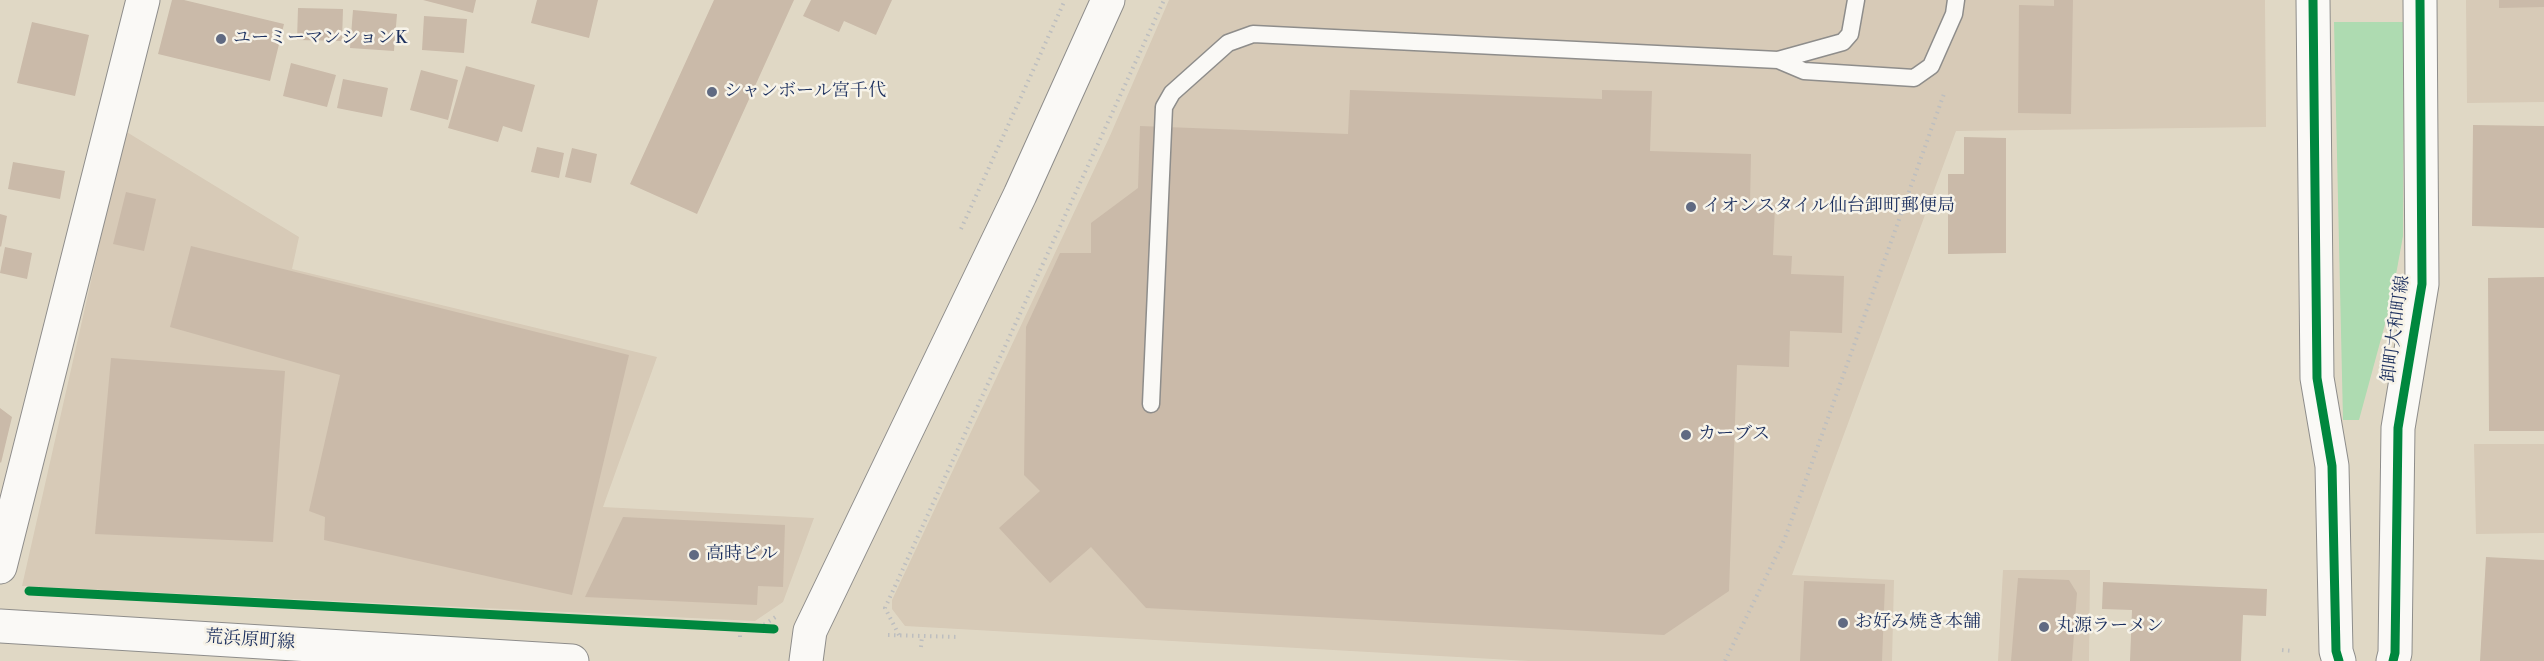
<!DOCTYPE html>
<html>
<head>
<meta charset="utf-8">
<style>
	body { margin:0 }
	canvas { display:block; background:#e0d8c5 }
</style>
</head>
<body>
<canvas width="2544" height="661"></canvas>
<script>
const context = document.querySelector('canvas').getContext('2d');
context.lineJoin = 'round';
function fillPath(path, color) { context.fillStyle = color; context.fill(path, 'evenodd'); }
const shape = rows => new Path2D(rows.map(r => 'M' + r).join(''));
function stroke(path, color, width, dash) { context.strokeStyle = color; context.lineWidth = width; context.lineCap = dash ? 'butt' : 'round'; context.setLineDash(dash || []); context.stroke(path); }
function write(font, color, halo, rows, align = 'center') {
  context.font = font + ' "IM FELL Double Pica","Noto Serif JP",serif'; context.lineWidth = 5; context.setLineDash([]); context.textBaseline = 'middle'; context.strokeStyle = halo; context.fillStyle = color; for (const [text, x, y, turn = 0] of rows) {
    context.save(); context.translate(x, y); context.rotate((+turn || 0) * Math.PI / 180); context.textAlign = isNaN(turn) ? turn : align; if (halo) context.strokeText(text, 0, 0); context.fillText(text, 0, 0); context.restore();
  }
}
const built = shape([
	[1169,0,2265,0,2266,127,1956,131,1792,575,1894,580,1892,661,1529,661,905,626,892,609,892,600,1109,138],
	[2466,0,2544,0,2544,102,2467,103],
	[125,131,299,237,292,269,657,357,603,507,814,518,783,602,755,621,22,586],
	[2474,444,2544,444,2544,533,2476,534],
	[2003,570,2090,570,2089,661,1998,661]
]);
const green = shape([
	[2334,22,2404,22,2403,236,2391,302,2359,420,2343,420]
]);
const building = shape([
	[172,0,184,0,284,24,270,81,158,54],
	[423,0,476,0,473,13],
	[537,0,598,0,589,38,531,23],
	[714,0,794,0,697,214,630,184],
	[811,0,892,0,876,35,844,21,839,32,803,16],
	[2054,0,2073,0,2071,114,2018,113,2019,5,2054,6],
	[2499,0,2544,0,2544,7,2499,8],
	[298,8,343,9,342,41,297,40],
	[353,10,397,14,394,51,350,48],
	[424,16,467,19,464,53,422,50],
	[32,22,89,35,75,96,17,83],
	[291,63,336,75,327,107,283,96],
	[466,66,535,85,522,132,503,126,498,142,448,128],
	[421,70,458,80,448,120,410,110],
	[343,79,388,88,382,117,337,108],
	[1350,90,1602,99,1602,90,1652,91,1650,151,1751,154,1750,205,1775,205,1773,255,1792,256,1791,274,1844,276,1842,333,1790,331,1789,367,1737,365,1729,591,1664,635,1146,608,1091,547,1050,583,999,528,1040,491,1024,475,1026,327,1060,253,1091,253,1091,223,1138,188,1140,126,1348,134],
	[2473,125,2544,126,2544,228,2472,226],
	[1964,137,2006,138,2006,253,1948,254,1948,174,1964,174],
	[537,147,564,153,559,178,531,172],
	[572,148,597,154,591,183,565,177],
	[13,162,65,171,60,199,8,189],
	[126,192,156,199,144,251,113,244],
	[0,214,7,216,1,247,0,246],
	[191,246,629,355,572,595,324,540,325,517,309,511,340,375,170,327],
	[5,247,32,253,27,279,0,273],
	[2544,277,2544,431,2489,431,2488,278],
	[111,358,285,371,273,542,95,534],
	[0,408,12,417,1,463,0,462],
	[623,517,785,525,783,587,758,586,757,605,585,597],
	[2486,557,2544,560,2544,661,2480,661],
	[2018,578,2069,580,2077,593,2072,661,2011,661],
	[1804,581,1885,584,1882,661,1800,661],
	[2103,582,2267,589,2266,616,2243,615,2241,661,2130,661,2132,610,2102,609]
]);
const path = shape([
	[961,229,1065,0],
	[234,602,774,629],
	[759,628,777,616],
	[888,635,959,637],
	[899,635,885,608,1164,0],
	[740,637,740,627],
	[921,647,922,636],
	[2282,650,2293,651],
	[1725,661,1785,538,1945,91]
]);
const service = shape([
	[1778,60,1804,71,1914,78,1931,66,1954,14,1956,0],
	[1151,404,1164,107,1172,93,1228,43,1253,34,1778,60,1843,42,1850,34,1856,0]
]);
const minor = shape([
	[0,567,143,0]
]);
const tertiary = shape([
	[2313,0,2317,378,2332,466,2336,651,2339,661],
	[806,661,810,631,1020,195,1108,0],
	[2393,661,2395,653,2398,428,2422,284,2420,0]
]);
const secondary = shape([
	[0,626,572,661]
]);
const cycleway = shape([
	[2313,0,2317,378,2332,466,2336,651,2339,661],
	[29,591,774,629],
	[2393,661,2395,653,2398,428,2422,284,2420,0]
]);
const markers = [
	[221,39,6,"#606a82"],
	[712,92,6,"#606a82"],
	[1691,207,6,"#606a82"],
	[1686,435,6,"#606a82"],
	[694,555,6,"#606a82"],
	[1843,623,6,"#606a82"],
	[2044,627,6,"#606a82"]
];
const poiNames = [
	["ユーミーマンションK",233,39],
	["シャンボール宮千代",724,92],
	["イオンスタイル仙台卸町郵便局",1703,207],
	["カーブス",1698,435],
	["高時ビル",706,555],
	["お好み焼き本舗",1855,623],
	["丸源ラーメン",2056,627]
];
const streetNames = [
	["卸町大和町線",2397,329,-82],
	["荒浜原町線",250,641,4]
];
fillPath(built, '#d7cab7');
fillPath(green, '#aedbb1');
fillPath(building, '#cabaa9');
stroke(service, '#8e8d8b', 19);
stroke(minor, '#8e8d8b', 35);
stroke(tertiary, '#8e8d8b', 35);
stroke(secondary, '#8e8d8b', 35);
stroke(path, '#bdbebf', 4, [1.5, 4.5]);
stroke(service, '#faf9f6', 16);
stroke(minor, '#faf9f6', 33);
stroke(tertiary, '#faf9f6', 33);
stroke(secondary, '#faf9f6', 33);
stroke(cycleway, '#00873e', 9);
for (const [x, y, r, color] of markers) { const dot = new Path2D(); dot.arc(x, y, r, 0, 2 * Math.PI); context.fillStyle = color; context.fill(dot); stroke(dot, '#f7f3e8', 2); }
write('18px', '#1b2f5e', '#f7f3e8', poiNames, 'left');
write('18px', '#1b2f5e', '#f7f3e8', streetNames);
</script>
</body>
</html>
